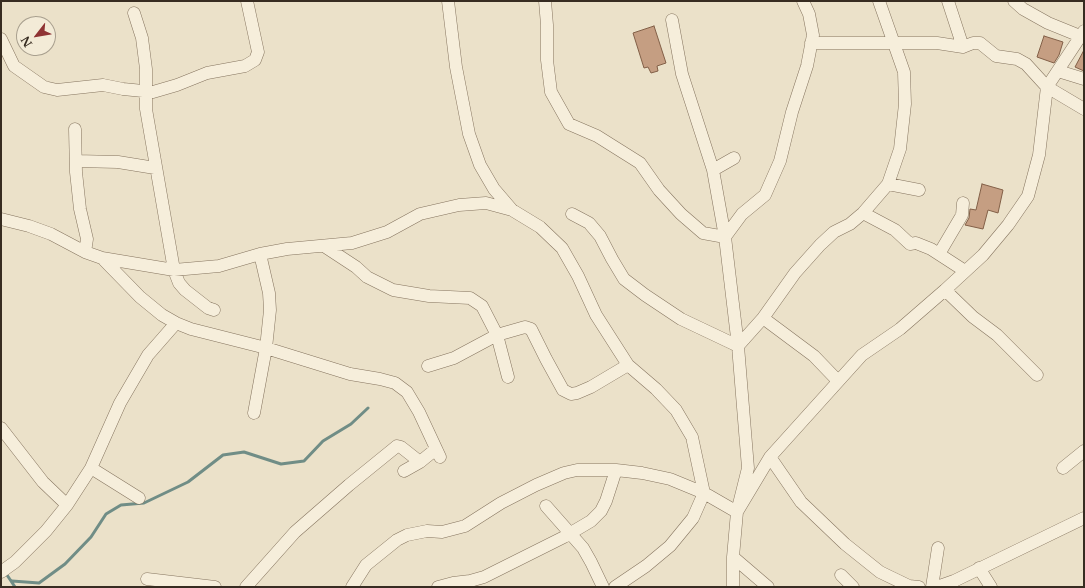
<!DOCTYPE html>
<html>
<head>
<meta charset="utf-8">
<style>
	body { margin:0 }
	#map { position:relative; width:1085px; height:588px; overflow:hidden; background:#ebe1c9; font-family:"Libre Baskerville",serif }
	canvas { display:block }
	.frame { position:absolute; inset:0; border:2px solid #372c21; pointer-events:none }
	.north { position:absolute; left:16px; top:16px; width:40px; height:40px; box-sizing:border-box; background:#f3ebd7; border:1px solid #a89f8e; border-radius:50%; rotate:239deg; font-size:11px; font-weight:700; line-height:16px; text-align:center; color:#372c21 }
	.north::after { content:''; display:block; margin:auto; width:14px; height:18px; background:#8f3434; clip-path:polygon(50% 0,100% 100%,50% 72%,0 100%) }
</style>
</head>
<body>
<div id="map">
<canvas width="1085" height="588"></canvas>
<div class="frame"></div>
<div class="north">N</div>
</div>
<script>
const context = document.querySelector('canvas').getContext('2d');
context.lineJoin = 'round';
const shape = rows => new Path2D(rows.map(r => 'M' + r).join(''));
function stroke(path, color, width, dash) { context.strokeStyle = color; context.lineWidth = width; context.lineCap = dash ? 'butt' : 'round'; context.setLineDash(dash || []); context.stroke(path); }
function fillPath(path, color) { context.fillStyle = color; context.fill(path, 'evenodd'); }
const stream = shape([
	[5,572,15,587],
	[12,581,39,583,65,564,91,537,106,514,121,505,144,503,188,482,223,455,244,452,281,464,304,461,323,441,351,424,368,408]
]);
const building = shape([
	[654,26,666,63,657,66,658,71,651,73,648,67,644,68,633,33,654,26],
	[1044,36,1063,42,1059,55,1054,63,1037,57,1044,36],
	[1084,50,1084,71,1075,67,1084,50],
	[982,184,1003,190,998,213,988,210,983,229,965,225,969,218,970,209,976,210,982,184]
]);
const minor = shape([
	[448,1,456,67,469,134,480,165,494,189,512,210],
	[545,1,547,25,547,60,551,92,569,124,597,136,640,163,659,190,681,214,703,233,725,237,742,214,765,195,780,161,792,112,807,66,813,35,809,14,803,1],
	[948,1,963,47],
	[1014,1,1023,9,1048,23,1080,36],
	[134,13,142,38,146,69,146,109,174,270,179,283,185,290,208,308,214,310],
	[1,39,14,66,44,87,57,90,103,85,123,89,153,92,177,85,207,73,245,66,255,60,258,52,247,1],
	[811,43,937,43,963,47,973,43,980,43,996,56,1017,59,1026,64,1047,87,1084,109],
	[1058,71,1084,79],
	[75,129,76,172,80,209,87,239,85,252],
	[76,161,118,162,155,168],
	[713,170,734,158],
	[888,184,919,190],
	[863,213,895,230,910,244,916,243,931,249,965,271],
	[572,214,589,223,600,236,612,259,624,279,645,295,681,319,738,346,763,318,795,273,820,245,834,232,850,224,863,213,888,184,900,149,905,104,904,72,879,1],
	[1,219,29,226,51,234,85,252,102,258,174,270,219,266,260,254,287,249,352,243,387,232,420,214,459,205,486,203,512,210,540,227,562,248,578,276,596,315,628,365,656,389,676,410,692,437,704,493,693,518,670,546,646,566,615,587],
	[324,246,356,267,367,277,393,290,429,296,470,298,482,306,497,335,508,377],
	[939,254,962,215,963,203],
	[102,258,140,297,162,315,176,323,191,329,266,348,350,374,380,379,395,383,407,392,419,412,440,457],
	[945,290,973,317,997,335,1037,375],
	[763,318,814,356,838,381],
	[428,366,454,358,497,335,525,327,531,329,546,359,563,390,571,394,577,393,591,387,628,365],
	[254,413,266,348,270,310,269,293,260,254],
	[1,428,43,482,67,505],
	[770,457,801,502,845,544,880,572,909,586,919,587],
	[91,468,139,498],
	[1063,468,1084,451],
	[404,471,420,462,436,449],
	[546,506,583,548,591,562,603,587],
	[733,557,768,587],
	[979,568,991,587],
	[1,572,15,562,46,531,67,505,91,468,120,403,148,355,176,323],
	[841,575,853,587],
	[147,579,215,587],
	[246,587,295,532,349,485,397,446,401,447,420,462],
	[352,587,366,565,397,540,407,535,427,531,442,532,465,526,501,503,536,485,564,473,577,470,616,470,642,473,670,479,704,493,737,512,748,468,738,346,725,237,713,170,682,74,672,20],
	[438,587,453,583,470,581,484,577,564,537,591,521,601,511,606,501,616,470],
	[733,587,733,557,737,512,770,457,862,355,900,329,945,290,983,255,1008,225,1028,196,1039,155,1047,87,1084,31],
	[932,587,938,548],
	[937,587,954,581,1084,518]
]);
stroke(stream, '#708d86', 3);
fillPath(building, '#c59e82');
stroke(building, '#825f47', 1);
stroke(minor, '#85745f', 13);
stroke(minor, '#f6eedb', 12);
</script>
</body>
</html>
